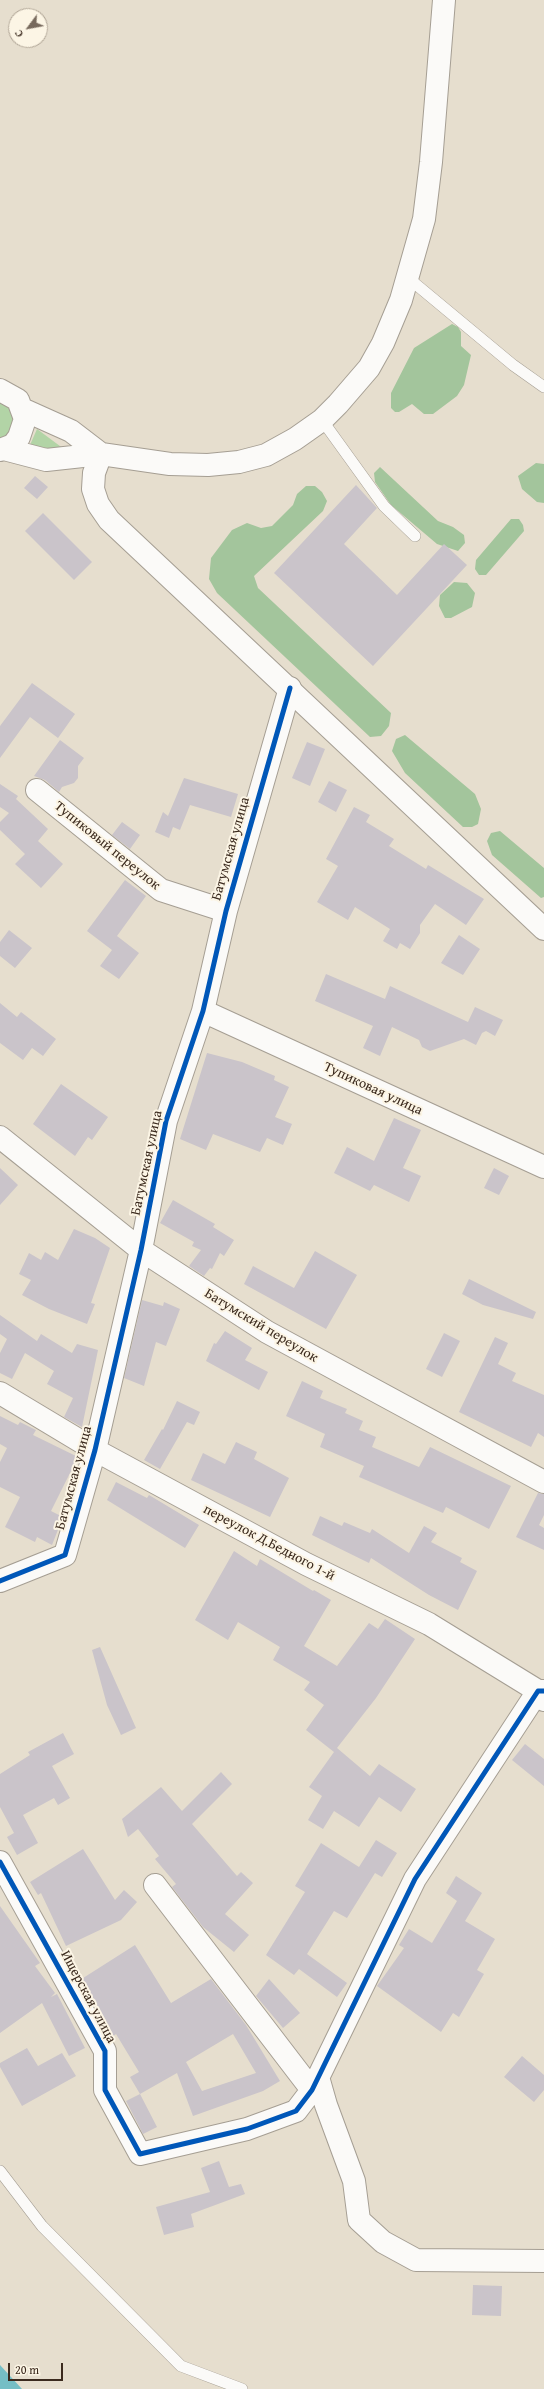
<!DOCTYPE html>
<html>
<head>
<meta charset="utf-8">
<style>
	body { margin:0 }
	#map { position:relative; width:544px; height:2389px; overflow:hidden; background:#e6dece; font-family:"Gentium Book Plus",serif }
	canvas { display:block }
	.north { position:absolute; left:8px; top:8px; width:40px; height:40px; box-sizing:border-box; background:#fcf5e5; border:1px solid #afa495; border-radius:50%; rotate:238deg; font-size:11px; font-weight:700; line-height:16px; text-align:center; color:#3b2a1e }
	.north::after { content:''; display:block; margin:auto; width:14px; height:18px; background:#77695c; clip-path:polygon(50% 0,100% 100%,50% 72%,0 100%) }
	.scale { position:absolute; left:8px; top:2363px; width:55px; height:18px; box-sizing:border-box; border:2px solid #3b2a1e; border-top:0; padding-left:5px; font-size:12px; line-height:14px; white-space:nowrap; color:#3b2a1e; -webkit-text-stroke:3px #fcf5e5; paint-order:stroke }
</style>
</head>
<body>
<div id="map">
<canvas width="544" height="2389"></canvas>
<div class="north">С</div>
<div class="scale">20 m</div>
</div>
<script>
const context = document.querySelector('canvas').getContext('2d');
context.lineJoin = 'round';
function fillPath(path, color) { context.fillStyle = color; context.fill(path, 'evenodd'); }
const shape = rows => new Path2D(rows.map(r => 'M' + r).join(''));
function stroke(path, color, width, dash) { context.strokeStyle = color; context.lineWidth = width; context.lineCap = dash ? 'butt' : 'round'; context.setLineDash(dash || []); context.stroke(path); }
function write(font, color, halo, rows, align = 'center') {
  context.font = font + ' "Gentium Book Plus",serif'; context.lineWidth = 4; context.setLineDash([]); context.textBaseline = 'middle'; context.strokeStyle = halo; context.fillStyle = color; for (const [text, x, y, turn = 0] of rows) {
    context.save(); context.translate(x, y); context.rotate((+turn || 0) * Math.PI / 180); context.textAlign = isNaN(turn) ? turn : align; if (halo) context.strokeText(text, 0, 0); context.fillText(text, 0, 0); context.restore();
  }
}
const green = shape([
	[0,401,6,404,15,414,12,433,0,441],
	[37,429,68,452,30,445]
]);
const forest = shape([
	[452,324,458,327,461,332,461,346,471,355,464,385,457,396,433,414,424,414,412,404,399,412,395,412,391,408,391,393,414,348],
	[536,463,544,464,544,503,537,502,522,489,518,476],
	[380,467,438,521,453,527,464,535,465,543,458,551,437,544,391,505,375,482,374,473],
	[306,486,315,486,322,492,327,501,323,511,254,576,258,588,391,713,389,726,381,736,370,737,217,593,209,579,211,558,232,530,247,523,261,528,272,526,293,505,297,494],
	[511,519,519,519,523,525,524,531,486,575,479,575,475,569,476,560],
	[454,582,467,583,475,593,472,607,451,618,445,618,439,606,440,595],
	[405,735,475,794,481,809,478,824,472,827,463,827,405,773,392,751,396,739],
	[500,831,544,868,544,897,541,898,492,855,487,841,491,833]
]);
const water = shape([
	[0,2365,22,2389,0,2389]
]);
const building = shape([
	[35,476,48,487,37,499,24,488],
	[356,485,377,508,344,544,397,595,444,544,467,565,373,666,274,573],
	[43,513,92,562,74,580,25,531],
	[32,683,75,714,58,738,30,717,0,758,0,726],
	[60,740,84,758,78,766,78,778,74,783,62,787,59,792,45,780,34,776],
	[307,742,325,749,310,786,292,778],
	[184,778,238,794,231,817,190,805,180,830,173,827,169,838,155,832,163,812,168,816],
	[329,781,347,790,336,812,318,802],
	[0,784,18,796,16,799,48,829,38,841,63,864,41,888,15,864,25,854,0,830,0,822,9,813,0,807],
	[354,807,370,815,366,822,394,839,389,846,426,869,428,865,484,899,466,925,435,904,420,925,420,933,410,949,400,943,397,949,383,941,390,929,355,907,348,920,317,902,338,866,326,859],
	[122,822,140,835,130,849,112,835],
	[125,880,146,896,117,936,139,953,119,979,100,966,112,950,87,931],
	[9,930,32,948,15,968,0,956,0,942],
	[459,935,480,949,463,975,441,963],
	[326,974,385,999,390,986,468,1022,475,1007,503,1020,495,1036,486,1031,482,1033,476,1045,464,1039,430,1051,422,1047,419,1040,392,1027,380,1056,363,1048,373,1026,315,1001],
	[0,1003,17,1017,21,1012,56,1039,43,1056,32,1048,23,1060,0,1043],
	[207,1053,242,1062,275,1076,274,1080,289,1087,275,1117,292,1124,283,1145,267,1138,260,1152,213,1134,206,1150,180,1139],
	[61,1084,108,1117,92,1140,88,1137,75,1156,33,1124],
	[394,1118,421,1130,403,1168,421,1176,409,1202,374,1185,370,1191,334,1173,347,1147,374,1161],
	[0,1168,18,1185,0,1205],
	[494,1168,509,1176,499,1195,484,1188],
	[173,1200,215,1224,213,1227,234,1240,224,1256,220,1253,212,1269,210,1268,204,1276,189,1266,201,1250,192,1246,194,1242,160,1223],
	[74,1229,95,1238,110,1248,91,1303,95,1304,87,1324,49,1309,22,1295,31,1280,19,1274,29,1253,41,1260,45,1252,58,1260],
	[315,1251,357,1275,326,1329,244,1284,253,1266,294,1288],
	[469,1279,536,1312,533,1319,483,1305,462,1294],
	[142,1300,163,1306,164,1302,180,1309,166,1346,156,1342,144,1386,124,1378],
	[0,1315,37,1341,41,1334,72,1353,77,1344,98,1350,82,1427,64,1417,73,1398,47,1384,54,1371,25,1353,12,1379,0,1373,0,1353,7,1339,0,1334],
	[225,1331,252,1348,245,1360,268,1372,259,1390,206,1361,214,1343,216,1344],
	[444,1333,460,1341,442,1377,426,1369],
	[495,1337,508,1343,498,1364,516,1373,512,1381,544,1395,544,1437,538,1433,531,1447,459,1412],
	[302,1381,323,1391,320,1398,347,1409,345,1413,363,1421,359,1430,376,1437,372,1447,419,1467,430,1447,511,1486,489,1529,446,1507,443,1513,359,1477,364,1466,320,1447,325,1434,286,1416],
	[177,1401,200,1412,194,1425,187,1422,160,1469,144,1460,162,1429,163,1430],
	[0,1416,18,1425,20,1422,36,1430,33,1435,78,1457,51,1511,63,1517,52,1545,37,1537,35,1542,5,1527,20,1497,0,1487,0,1462,7,1448,0,1444],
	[236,1442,257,1452,254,1459,289,1478,270,1517,191,1480,203,1453,225,1464],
	[116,1482,147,1498,149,1495,199,1525,185,1548,107,1500],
	[538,1493,544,1494,544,1515,539,1525,544,1528,544,1550,516,1537],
	[320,1516,342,1526,344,1522,370,1533,372,1529,409,1553,424,1526,437,1533,431,1542,462,1558,460,1562,477,1571,458,1610,429,1595,371,1558,369,1563,312,1535],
	[234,1551,257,1566,260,1559,313,1591,314,1590,331,1600,304,1646,337,1666,369,1623,378,1629,385,1619,415,1639,376,1698,337,1748,370,1776,379,1764,416,1789,401,1812,379,1797,359,1827,334,1811,323,1829,308,1820,322,1796,309,1787,334,1752,306,1730,324,1705,304,1690,310,1682,273,1660,280,1647,238,1622,228,1640,195,1620],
	[100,1647,136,1728,121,1735,107,1705,92,1650],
	[63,1733,74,1754,52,1766,70,1798,58,1805,54,1798,23,1815,38,1843,17,1855,7,1837,14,1833,0,1807,0,1774,30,1755,28,1752],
	[525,1744,544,1759,544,1786,512,1760],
	[221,1772,232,1784,192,1824,237,1876,241,1872,253,1883,225,1914,249,1935,234,1952,203,1927,172,1887,176,1884,155,1859,159,1856,138,1829,128,1837,122,1819,161,1787,182,1811],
	[376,1840,397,1853,382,1877,375,1873,347,1918,334,1911,307,1954,347,1983,337,1997,299,1969,294,1975,266,1955,305,1892,295,1886,321,1843,359,1867],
	[83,1849,115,1900,124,1890,137,1902,121,1920,66,1946,41,1893,38,1895,30,1882],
	[456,1876,482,1893,465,1921,495,1939,477,1970,484,1974,459,2017,453,2013,441,2032,377,1986,404,1948,399,1945,409,1929,432,1943,457,1901,446,1893],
	[0,1906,40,1963,35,1966,55,1993,51,1997,57,1994,85,2048,69,2056,42,2003,0,2033],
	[135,1945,171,2003,211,1979,246,2025,280,2081,263,2091,193,2116,177,2073,140,2094,130,2077,139,2072,116,2034,112,2037,80,1980],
	[233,2034,256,2073,202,2091,186,2062],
	[269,1979,300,2013,283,2028,256,1996],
	[27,2048,38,2066,62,2053,76,2076,22,2106,0,2067,0,2063],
	[522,2056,544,2075,544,2090,534,2102,504,2077],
	[140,2094,157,2127,143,2134,126,2101],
	[219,2161,229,2187,241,2184,245,2194,191,2214,194,2227,164,2235,156,2207,210,2192,201,2168],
	[473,2285,502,2286,501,2316,472,2315]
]);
const service = shape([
	[407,277,513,365,544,387],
	[322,420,384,506,415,536],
	[0,2171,42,2226,181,2366,242,2389]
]);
const minor = shape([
	[37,790,161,890,226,911],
	[203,1011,544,1167],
	[0,1137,141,1250,267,1332,544,1482],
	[0,1393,95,1450,306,1564,429,1624,538,1691,544,1700],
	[0,1581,65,1555,95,1450,141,1250,166,1121,203,1011,226,911,290,688],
	[0,1862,105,2051,105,2090,140,2154,247,2129,296,2111,312,2090,415,1879,538,1691,544,1691],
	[155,1885,312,2090],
	[318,2077,326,2105,354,2181,359,2220,383,2242,416,2260,544,2261]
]);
const tertiary = shape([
	[101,454,94,473,93,489,98,504,109,520,544,929]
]);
const secondary = shape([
	[0,390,18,400,25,419,19,437,13,445,0,450],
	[22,409,71,431,101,454,170,464,208,465,239,462,266,455,295,439,322,420,338,404,369,368,383,343,401,300,424,219,431,162,444,0],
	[4,449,46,460,101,454]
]);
const cycleway = shape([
	[0,1581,65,1555,95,1450,141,1250,166,1121,203,1011,226,911,290,688],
	[0,1862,105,2051,105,2090,140,2154,247,2129,296,2111,312,2090,415,1879,538,1691,544,1691]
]);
const streetNames = [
	["Тупиковый переулок",107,846,39],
	["Батумская улица",231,849,-74],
	["Тупиковая улица",373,1089,25],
	["Батумская улица",147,1163,-78],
	["Батумский переулок",261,1326,31],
	["Батумская улица",74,1478,-75],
	["переулок Д.Бедного 1-й",269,1543,28],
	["Ищерская улица",88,1997,62]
];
fillPath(green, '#b2d4a6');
fillPath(forest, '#a3c59c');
fillPath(water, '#75bec5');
fillPath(building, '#cac4ca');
stroke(service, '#a59e93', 12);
stroke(minor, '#a59e93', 24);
stroke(tertiary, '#a59e93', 24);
stroke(secondary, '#a59e93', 24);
stroke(service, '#fbfaf8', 11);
stroke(minor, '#fbfaf8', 22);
stroke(tertiary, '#fbfaf8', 22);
stroke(secondary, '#fbfaf8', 22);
stroke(cycleway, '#0057b8', 5);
write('14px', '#3b2a1e', '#fcf5e5', streetNames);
</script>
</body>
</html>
